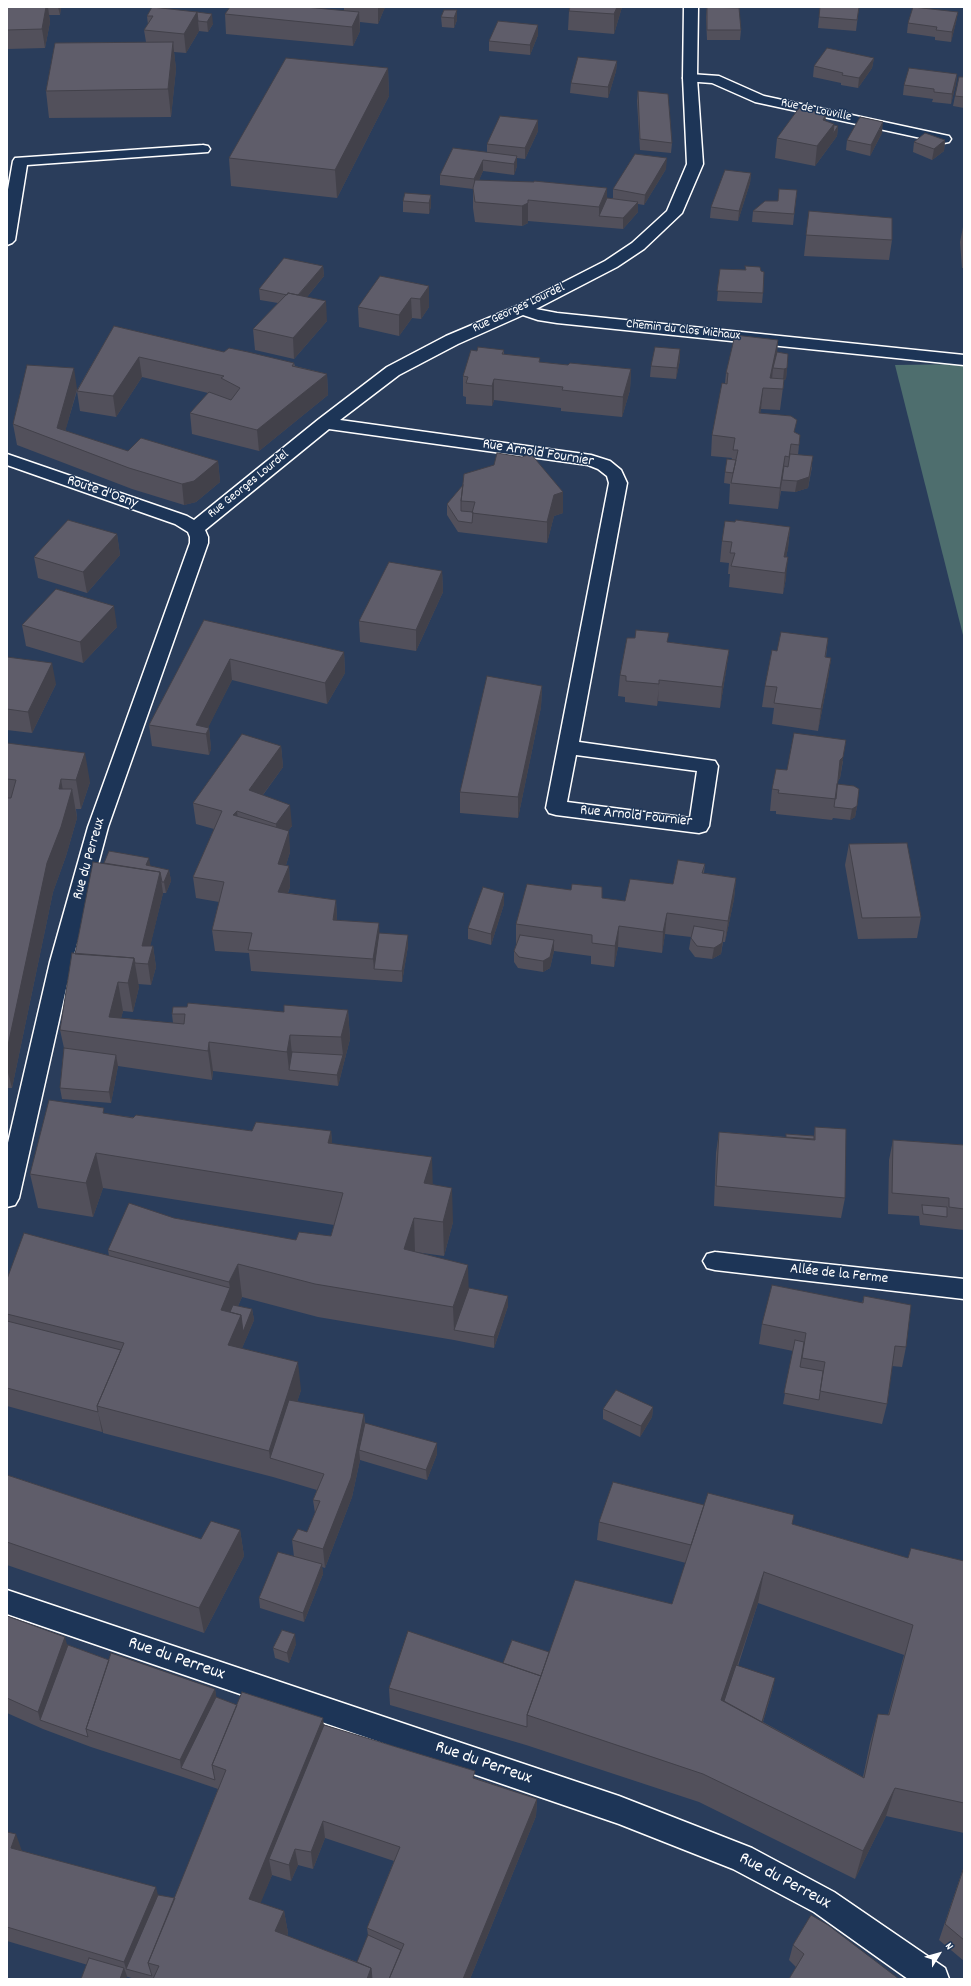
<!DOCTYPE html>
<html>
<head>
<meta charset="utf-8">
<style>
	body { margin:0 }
	#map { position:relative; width:971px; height:1986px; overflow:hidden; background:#2a3d5b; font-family:Dekko,sans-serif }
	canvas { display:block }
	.frame { position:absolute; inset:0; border:8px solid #fff; pointer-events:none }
	.north { position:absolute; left:919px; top:1934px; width:40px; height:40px; -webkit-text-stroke:3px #1d3557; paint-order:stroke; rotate:53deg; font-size:11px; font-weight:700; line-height:16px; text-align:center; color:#fff }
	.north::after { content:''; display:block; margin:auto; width:14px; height:18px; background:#fff; clip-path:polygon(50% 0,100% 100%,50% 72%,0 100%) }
</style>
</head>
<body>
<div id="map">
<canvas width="971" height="1986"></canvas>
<div class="frame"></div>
<div class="north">N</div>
</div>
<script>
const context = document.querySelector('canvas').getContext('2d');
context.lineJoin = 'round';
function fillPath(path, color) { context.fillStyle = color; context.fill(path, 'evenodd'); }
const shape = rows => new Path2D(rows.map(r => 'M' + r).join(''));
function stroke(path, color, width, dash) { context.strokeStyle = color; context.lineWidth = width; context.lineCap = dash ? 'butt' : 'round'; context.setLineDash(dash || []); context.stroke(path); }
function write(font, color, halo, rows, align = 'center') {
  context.font = font + ' Dekko,sans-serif'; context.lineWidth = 3; context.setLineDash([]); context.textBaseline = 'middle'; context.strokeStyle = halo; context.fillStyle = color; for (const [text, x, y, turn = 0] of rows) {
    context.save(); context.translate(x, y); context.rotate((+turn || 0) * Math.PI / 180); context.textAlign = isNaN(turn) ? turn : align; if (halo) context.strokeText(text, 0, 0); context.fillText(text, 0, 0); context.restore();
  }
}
const green = shape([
	[964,364,964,639,895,365]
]);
const lane = shape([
	[690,74,719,76,764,96,944,135,949,136,951,139,949,142,944,143,755,102,712,83,685,81,683,78,685,75,690,74],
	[203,145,208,146,210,149,208,152,27,165,15,240,12,243,7,245,7,195,13,161,15,158,203,145],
	[715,1252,964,1279,964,1299,715,1270,707,1268,703,1261,707,1254,715,1252]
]);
const street = shape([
	[684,7,698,7,697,78,703,164,682,213,644,249,617,267,536,309,557,313,964,355,964,365,557,323,538,320,523,315,458,344,399,375,340,420,591,455,610,461,621,470,627,483,579,742,715,761,718,766,709,826,706,831,699,833,556,815,549,813,546,808,609,483,607,476,598,469,588,465,329,429,205,530,208,537,208,543,108,827,72,962,19,1198,15,1205,7,1207,7,1147,50,962,88,827,190,543,190,537,188,532,175,524,7,465,7,454,187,516,194,520,319,419,387,367,446,336,517,306,605,261,632,243,667,211,687,164,683,78,684,7],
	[576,755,697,771,690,818,567,802,576,755],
	[7,1590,619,1796,752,1848,834,1892,945,1968,949,1979,908,1979,814,1912,733,1869,619,1824,7,1614,7,1590]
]);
const wall = shape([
	[7,7,69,7,61,7,60,15,49,15,50,22,45,48,7,49],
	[208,7,222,7,221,8],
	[344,7,385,7,378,24,360,22,360,31,353,46,226,34,225,14,344,11],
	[570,7,636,7,636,8,622,7,614,34,568,30,569,11],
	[707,7,741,30,740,40,707,40,706,17],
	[859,7,856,31,818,28,819,17],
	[457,10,457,20,454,28,442,27,441,17],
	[197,12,213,24,208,32,199,31,186,53,174,52,176,69,171,117,49,118,46,91,146,42,144,30,148,25,147,16],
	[958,12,956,22,951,42,935,40,935,37,907,33,908,23],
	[538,35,530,55,489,51,489,41],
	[874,58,872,68,858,88,841,85,841,83,813,77,814,66],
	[617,61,616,71,608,98,570,93,571,83],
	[388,68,389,96,337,198,231,186,229,158],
	[957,74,956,84,951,104,932,102,933,99,903,95,904,85],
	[964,77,964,108,953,106,955,96],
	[638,91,672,143,671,153,640,150,637,101],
	[538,120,538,131,525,159,517,158,517,166,514,175,483,171,479,180,607,188,607,198,613,198,613,189,666,169,644,205,638,204,638,212,623,229,528,221,528,223,522,226,475,222,473,208,473,189,440,185,440,175,487,152,487,144],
	[826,121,834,125,838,126,837,136,815,166,775,158,777,138],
	[882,133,870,156,846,150,847,140],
	[945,140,944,151,932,160,913,152,914,142],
	[751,173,750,183,738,221,710,218,711,207],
	[797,190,793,225,752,222,753,211,778,201],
	[431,195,431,206,429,214,403,212,403,201],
	[809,211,892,240,889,260,804,256],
	[964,222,964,268,962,268,960,242],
	[323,266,324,276,307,297,327,321,294,359,255,350,253,329,278,303,260,300,259,289],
	[745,266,763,293,762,303,717,301,720,269,745,270],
	[429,286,429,307,421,319,412,318,399,336,359,327,358,307],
	[114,326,224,352,294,363,295,366,327,374,328,395,259,451,192,434,190,413,208,393,142,377,116,417,80,411,77,391,65,431,128,451,218,461,220,482,196,502,184,505,132,489,17,445,13,424,77,389,77,390],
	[778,340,777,352,788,354,786,379,784,380,780,410,761,409,760,413,800,435,798,455,812,467,808,488,795,492,781,491,778,509,729,504,730,484,724,483,725,472,732,458,711,456,712,435,725,383,726,373],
	[504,350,504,354,540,358,540,362,568,365,631,369,630,390,622,417,561,411,561,408,494,400,492,406,466,404,466,397,463,396,463,376,477,351],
	[680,360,676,379,650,377,651,366],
	[463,485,563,492,563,513,554,516,547,543,458,532,447,515,447,504],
	[735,522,790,527,788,548,786,557,786,578,783,594,729,587,730,574,728,574,729,563,720,562,722,541],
	[117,534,120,555,87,593,38,578,34,557],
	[442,571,443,592,416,651,360,642,359,621],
	[204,620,344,652,345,673,327,704,232,680,208,727,209,728,211,749,209,755,152,746,149,725],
	[22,625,117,627,83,663,26,646],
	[828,638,826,657,831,658,828,679,818,731,772,724,774,708,762,707,765,686,777,651],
	[668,642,729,650,726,671,720,708,658,701,657,706,625,702,625,697,618,696,620,675],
	[7,657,56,684,32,733,7,730],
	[542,686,541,707,518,818,460,813,460,792],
	[7,743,90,782,81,809,76,809,77,818,66,856,53,892,12,1088,7,1088],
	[281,746,283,767,263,795,292,826,288,831,290,852,286,865,289,866,290,887,288,893,336,900,337,920,379,923,379,933,408,946,402,982,251,971,249,953,215,951,212,930,219,902,196,898,193,877,214,829,196,824,193,803],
	[843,761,840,778,838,781,837,784,857,806,855,817,850,820,833,818,832,820,776,814,776,811,770,811,772,789,787,770],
	[849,844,921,917,917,938,858,939,845,865],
	[104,863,151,866,169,870,171,881,166,893,163,893,150,946,153,946,156,967,151,985,138,984,139,987,133,1012,123,1011,121,1018,173,1023,172,1014,284,1012,348,1010,350,1039,338,1086,213,1071,212,1080,118,1066,111,1103,62,1099,60,1088,64,1048,60,1030,75,954],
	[705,864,704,873,736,878,734,899,725,942,723,942,721,954,712,959,695,957,689,949,691,937,665,934,662,953,618,947,614,967,591,964,591,956,554,951,550,968,543,972,518,968,514,962,514,951,516,946,516,924,602,898,625,901,673,884],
	[504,893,504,904,491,945,468,939,468,928],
	[105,1114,252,1131,331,1131,332,1144,433,1184,453,1222,444,1256,415,1252,469,1288,508,1306,494,1348,454,1340,318,1317,242,1297,238,1306,252,1309,254,1320,242,1348,301,1390,297,1402,364,1414,365,1423,437,1454,427,1480,360,1460,352,1497,325,1568,322,1567,323,1574,304,1622,260,1608,259,1598,294,1557,292,1540,307,1532,315,1513,313,1500,317,1490,273,1477,103,1433,103,1431,102,1432,7,1406,7,1279,109,1256,108,1250,174,1218,296,1240,331,1236,334,1225,103,1188,93,1217,38,1208,30,1174],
	[815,1127,845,1198,841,1218,714,1206,716,1153,719,1132,786,1137,786,1134,814,1136],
	[893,1140,964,1145,964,1230,920,1225,919,1216,888,1214,889,1160],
	[864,1296,906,1347,902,1367,892,1366,887,1404,882,1424,783,1404,793,1351,759,1344,762,1324,862,1303],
	[653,1407,652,1417,640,1437,603,1419,603,1409],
	[7,1475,201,1539,240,1530,244,1556,204,1633,7,1565],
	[704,1505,792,1524,908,1558,964,1561,964,1833,886,1816,855,1879,699,1802,526,1745,390,1705,389,1688,503,1663,549,1652,672,1604,686,1563,597,1540,599,1522],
	[758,1603,904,1655,888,1715,878,1714,870,1743,863,1777,763,1722,773,1688,738,1666],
	[7,1616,68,1645,109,1660,215,1689,216,1697,237,1705,324,1725,475,1778,537,1799,536,1816,470,1979,135,1979,7,1941,7,1832,22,1851,158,1895,175,1898,218,1789,183,1777,91,1747,43,1729,7,1713],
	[325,1838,394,1861,367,1928,368,1935,357,1962,287,1936,288,1933,284,1911,260,1903,272,1875,291,1881,298,1865,313,1869],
	[296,1644,289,1663,275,1658,273,1648],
	[964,1866,964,1961,939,1940],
	[793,1945,899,1979,796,1967,789,1960]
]);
const shadedWall = shape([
	[46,7,48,7,50,22,45,48,42,29],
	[58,7,61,7,60,15],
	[378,7,385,7,378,24],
	[617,7,622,7,614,34,614,14],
	[457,10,457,20,454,28,454,18],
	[197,12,199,31,186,53,184,34],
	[359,12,360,31,353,46,352,27],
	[958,12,956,22,951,42,952,32],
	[212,14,213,24,208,32,207,22],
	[538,25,538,35,530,55,530,45],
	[173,42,176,69,171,117,168,89],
	[874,58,872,68,858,88,859,78],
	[617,61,616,71,608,98,608,87],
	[388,68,389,96,337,198,335,170],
	[957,74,956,84,951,104,952,94],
	[826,114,825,130,823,120],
	[538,120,538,131,525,159,525,148],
	[883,122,882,133,870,156,871,145],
	[834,124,833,134,838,126,837,136,815,166,817,146],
	[945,140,944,151,932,160,934,149],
	[517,156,517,166,514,175,514,164],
	[667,158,666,169,644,205,645,195],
	[483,160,483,171,475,190,474,179],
	[751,173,750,183,738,221,739,211],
	[607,188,607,208,599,216,599,207],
	[431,195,431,206,429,214,429,203],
	[528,200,528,223,522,226,522,206],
	[638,202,638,212,623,229,623,218],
	[323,266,324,276,298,308,297,297],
	[429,286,429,307,421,319,420,299],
	[411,298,412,318,399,336,399,315],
	[326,301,327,321,294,359,293,338],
	[778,340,776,361,773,368,772,379,770,378],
	[680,349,680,360,676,379,677,368],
	[139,357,142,377,116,417,113,396],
	[74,368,77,389,62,443,57,428],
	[787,368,786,379,783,380,784,369],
	[631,369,630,390,622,417,623,397],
	[327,374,328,395,259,451,257,430],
	[494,379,494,400,492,406,492,386],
	[763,388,761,409,757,434,759,413],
	[785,456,782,480,778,509,780,488],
	[813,456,808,488,795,492,797,481],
	[218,461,220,482,196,502,184,505,182,484],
	[563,492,563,513,554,516,547,543,547,522,554,495],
	[790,527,788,548,783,572,784,557],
	[117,534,120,555,87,593,83,572],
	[788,557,786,578,783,594,785,573],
	[442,571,443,592,416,651,416,630],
	[114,606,117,627,83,663,80,642],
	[729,650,726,671,720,708,722,687],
	[344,652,345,673,327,704,325,683],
	[831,658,828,679,818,731,821,709],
	[230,659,232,680,205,734,196,725],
	[52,663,56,684,32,733,28,712],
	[659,680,658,701,657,706,659,684],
	[542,686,541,707,518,818,518,797],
	[209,728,211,749,209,755,206,734],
	[846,740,840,778,837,781,840,760],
	[281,746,283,767,251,811,249,790],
	[85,753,90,782,81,809,76,780],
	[61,779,66,809,72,789,77,818,66,856,53,892,12,1088,7,1069,7,1050],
	[290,805,292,826,278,845,276,824],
	[857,806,855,817,850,820,852,809],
	[237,811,239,832,233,815],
	[289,831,290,852,280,885,278,864],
	[149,858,151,869,146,865],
	[289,866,290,887,280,913,278,892],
	[169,870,171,881,166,893,164,882],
	[160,872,163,893,146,964,142,946],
	[736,878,734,899,725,942,728,921],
	[504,893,504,904,491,945,491,934],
	[336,900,337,921,333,920],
	[667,913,665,934,662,953,663,932],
	[379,923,380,944,374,969,373,959],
	[619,926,618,947,614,967,615,946],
	[724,931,721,954,712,959,714,948],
	[408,935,408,946,402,982,402,971],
	[554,940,554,951,550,968,543,972,543,961],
	[153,946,156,967,151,985,148,964],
	[134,958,139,987,133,1012,128,983],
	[118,982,123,1011,116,1038,109,1017],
	[348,1010,350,1039,338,1086,337,1075,343,1055,341,1037],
	[290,1035,293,1063,289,1070,287,1052],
	[209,1042,213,1071,212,1080,208,1051],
	[116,1055,118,1066,111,1103,109,1092],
	[331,1131,334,1165,328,1143],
	[96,1153,103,1188,93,1217,86,1183],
	[432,1157,433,1191,424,1183],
	[452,1188,453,1222,444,1256,443,1222],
	[414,1218,415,1252,405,1283,404,1249],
	[238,1264,242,1297,234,1315,221,1310,230,1288,229,1282],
	[468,1265,469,1299,454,1330,453,1307],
	[508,1296,508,1306,494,1348,494,1337],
	[252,1309,254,1320,232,1372,228,1345,241,1315],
	[298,1362,301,1390,278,1460,270,1458,269,1451],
	[653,1407,652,1417,640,1437,641,1426],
	[98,1412,103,1431,102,1432],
	[364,1414,365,1433,359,1450,360,1460,352,1497,325,1568,323,1549],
	[437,1443,437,1454,427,1480,426,1470],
	[240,1530,244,1556,204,1633,199,1608],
	[322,1564,323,1574,304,1622,303,1613],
	[764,1572,758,1603,719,1720,721,1700],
	[295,1634,296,1644,289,1663,287,1653],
	[65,1637,70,1655,40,1720,38,1712],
	[775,1678,773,1688,754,1750,756,1740],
	[215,1689,218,1707,181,1768,180,1760],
	[323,1718,326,1742,269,1859,272,1875,253,1922,249,1899],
	[895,1788,886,1816,855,1879,863,1851],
	[537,1799,536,1816,470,1979,463,1979],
	[323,1821,325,1838,313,1869,311,1852],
	[16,1834,22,1851,11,1848],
	[295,1849,298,1865,291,1881,289,1865],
	[156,1887,160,1903,126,1969,124,1962],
	[284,1911,288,1933,279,1953,275,1931],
	[124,1968,127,1976,126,1979,120,1979],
	[371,1968,372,1979,367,1979]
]);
const building = shape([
	[7,7,46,7,42,29,7,30,7,7],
	[152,7,197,12,184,34,144,30,153,16,147,16,152,7],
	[230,7,305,7,359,12,352,27,225,14,230,7],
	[570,7,617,7,614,14,569,11,570,7],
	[707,7,739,8,741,30,707,30,707,7],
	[820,7,859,7,857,20,819,17,820,7],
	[913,7,958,12,952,32,936,30,937,27,908,23,913,7],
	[444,10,457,10,454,18,441,17,444,10],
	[197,12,212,14,207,22,198,21,197,12],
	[498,21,538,25,530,45,489,41,498,21],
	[173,42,168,89,46,91,55,43,173,42],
	[827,48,874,58,859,78,842,75,843,73,814,66,827,48],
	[578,57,617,61,608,87,571,83,578,57],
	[286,58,388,68,335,170,229,158,286,58],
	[909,68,957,74,952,94,934,92,934,89,904,85,909,68],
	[959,77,964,77,964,97,955,96,959,77],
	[638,91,668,94,672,143,640,139,638,91],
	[799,108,826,114,823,120,834,124,817,146,777,138,799,108],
	[500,116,538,120,525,148,487,144,500,116],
	[860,117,883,122,871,145,847,140,860,117],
	[834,125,838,126,833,134,834,125],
	[925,133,945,140,934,149,914,142,925,133],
	[453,148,517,156,514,164,483,160,474,179,440,175,453,148],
	[635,154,667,158,645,195,613,189,635,154],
	[725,170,751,173,739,211,711,207,725,170],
	[475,180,534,182,534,181,607,188,599,207,528,200,528,203,522,206,475,202,473,188,475,180],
	[779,189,797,190,794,214,753,211,765,201,778,201,779,189],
	[405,193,431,195,429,203,403,201,405,193],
	[607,198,638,202,623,218,599,216,607,198],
	[809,211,892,218,892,240,806,235,809,211],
	[284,258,323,266,298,295,288,293,287,295,259,289,284,258],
	[745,266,760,267,761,271,764,272,763,293,717,291,720,269,746,270,745,266],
	[380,276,429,286,420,299,411,298,399,315,358,307,380,276],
	[288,293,326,301,293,338,253,329,288,293],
	[114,326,224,352,229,348,248,352,294,363,292,366,327,374,257,430,190,413,209,392,231,400,240,388,221,378,224,376,139,357,113,396,77,391,114,326],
	[735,335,778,340,770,378,784,379,783,389,763,388,759,413,791,416,797,420,794,432,800,435,799,445,791,444,789,457,785,456,780,488,731,483,738,450,733,450,735,438,712,435,722,383,727,384,728,373,726,373,735,335],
	[478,347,504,350,502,354,540,358,539,362,568,365,570,363,631,369,623,397,562,390,563,387,494,379,492,386,466,383,468,377,463,376,471,350,477,351,478,347],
	[655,347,680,349,677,368,651,366,655,347],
	[777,352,788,354,787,368,784,369,773,368,777,352],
	[27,365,74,368,57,428,128,451,141,438,218,461,194,481,182,484,129,468,13,424,27,365],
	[497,453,522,457,531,454,563,492,554,495,547,522,472,513,475,502,461,501,464,474,494,465,497,453],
	[790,454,813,456,809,477,797,481,782,480,784,466,788,467,790,454],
	[727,459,736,460,733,473,725,472,727,459],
	[463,485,461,501,461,511,473,512,472,523,458,521,447,504,463,485],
	[68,520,117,534,83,572,34,557,68,520],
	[736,520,790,527,784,557,788,557,785,573,731,566,735,553,730,553,732,542,722,541,725,521,735,522,736,520],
	[389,562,442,571,416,630,359,621,389,562],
	[56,589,114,606,80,642,22,625,56,589],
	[204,620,344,652,325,683,230,659,196,725,209,728,206,734,149,725,204,620],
	[636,630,669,633,667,642,729,650,722,687,659,680,659,684,626,681,626,676,620,675,627,638,635,638,636,630],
	[781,632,828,638,825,657,831,658,821,709,774,703,777,687,765,686,772,650,777,651,781,632],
	[7,657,52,663,28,712,7,709,7,657],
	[487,676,542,686,518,797,460,792,487,676],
	[794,733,846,740,843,757,840,760,836,799,778,793,779,790,772,789,776,769,787,770,794,733],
	[242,734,281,746,249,790,290,805,276,824,237,811,233,815,289,831,278,864,289,866,278,892,336,900,333,920,379,923,373,959,248,950,252,933,212,930,224,882,193,877,222,811,193,803,242,734],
	[7,743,85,753,76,780,61,779,59,789,72,789,61,827,47,863,7,1050,7,798,11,798,16,780,7,779,7,743],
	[837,784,854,786,859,789,857,806,852,809,834,807,837,784],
	[907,843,921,917,862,918,849,844,907,843],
	[109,851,149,858,146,865,169,870,164,882,162,882,160,872,104,863,109,851],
	[678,860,705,864,702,873,736,878,728,921,667,913,663,932,619,926,615,946,592,943,592,935,516,924,527,884,571,890,572,884,602,887,602,898,625,901,630,879,673,884,678,860],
	[93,862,160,872,142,946,153,946,148,964,135,963,134,958,75,954,93,862],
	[483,887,504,893,491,934,468,928,483,887],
	[694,926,724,931,722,943,714,948,697,946,691,938,694,926],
	[379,933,408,935,402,971,374,969,379,933],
	[520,935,554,940,550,957,543,961,519,957,514,951,520,935],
	[72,953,134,958,128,983,118,982,109,1017,184,1024,185,1014,172,1014,173,1007,187,1007,188,1003,284,1012,284,1005,348,1010,341,1037,290,1035,287,1052,209,1042,208,1051,60,1030,72,953],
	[64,1048,116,1055,109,1092,60,1088,64,1048],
	[292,1052,343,1055,337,1075,289,1070,292,1052],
	[49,1100,104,1108,103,1113,133,1118,136,1115,252,1131,256,1122,331,1131,328,1143,432,1157,424,1183,452,1188,443,1222,414,1218,404,1249,468,1265,453,1307,315,1284,238,1264,229,1282,108,1250,129,1203,174,1218,296,1240,299,1232,331,1236,343,1193,96,1153,86,1183,30,1174,49,1100],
	[815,1127,846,1129,845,1198,716,1186,719,1132,815,1140,815,1127],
	[786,1134,814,1136,814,1139,786,1137,786,1134],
	[893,1140,964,1145,964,1209,949,1207,949,1198,892,1193,893,1140],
	[922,1205,947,1207,947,1217,923,1214,922,1205],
	[24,1233,230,1288,221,1310,241,1315,228,1345,298,1362,269,1451,97,1406,124,1343,7,1314,7,1279,24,1233],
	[772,1285,863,1303,864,1296,911,1305,906,1347,895,1346,887,1404,820,1391,825,1362,802,1358,806,1333,762,1324,772,1285],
	[469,1288,508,1296,494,1337,454,1330,469,1288],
	[233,1305,252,1309,243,1332,241,1315,230,1312,233,1305],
	[7,1321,121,1350,97,1406,98,1412,7,1388,7,1321],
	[795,1340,804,1342,800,1367,823,1371,819,1400,784,1393,795,1340],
	[616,1390,653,1407,641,1426,603,1409,616,1390],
	[289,1400,364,1414,351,1478,323,1549,292,1540,298,1529,307,1532,320,1501,313,1500,324,1474,270,1458,289,1400],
	[365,1423,437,1443,426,1470,359,1450,365,1423],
	[7,1475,201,1539,211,1521,240,1530,199,1608,7,1542,7,1475],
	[613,1482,704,1505,691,1545,599,1522,613,1482],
	[708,1493,794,1515,792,1524,908,1558,911,1548,964,1561,964,1803,895,1788,863,1851,703,1774,527,1715,575,1580,672,1604,708,1493],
	[764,1572,913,1625,889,1715,878,1714,864,1778,721,1700,764,1572],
	[278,1552,322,1564,303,1613,259,1598,278,1552],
	[7,1616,65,1637,38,1712,7,1698,7,1616],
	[282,1630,295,1634,287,1653,273,1648,282,1630],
	[408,1631,541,1676,527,1715,527,1727,389,1688,408,1631],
	[512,1640,549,1652,541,1676,503,1663,512,1640],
	[68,1645,109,1660,86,1729,88,1737,40,1720,68,1645],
	[111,1653,215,1689,180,1760,86,1729,111,1653],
	[736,1665,775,1678,762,1722,724,1701,736,1665],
	[242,1692,323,1718,249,1899,284,1911,275,1931,371,1968,367,1979,153,1979,159,1966,148,1963,226,1770,212,1765,242,1692],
	[216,1697,237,1705,212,1765,215,1780,181,1768,216,1697],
	[324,1725,475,1771,473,1778,537,1799,463,1979,389,1979,404,1944,367,1928,400,1847,323,1821,311,1852,295,1849,289,1865,269,1859,324,1725],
	[7,1832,16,1834,11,1848,156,1887,124,1962,7,1927,7,1832],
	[964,1867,964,1940,945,1924,964,1867],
	[158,1895,175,1898,148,1963,152,1976,126,1969,158,1895],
	[811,1915,828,1925,899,1979,789,1979,804,1954,793,1945,811,1915],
	[368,1935,401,1950,389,1979,372,1979,371,1968,357,1962,368,1935],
	[89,1958,124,1968,120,1979,81,1979,89,1958]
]);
const farStreetnames = [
	["Rue de Louville",816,111,12],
	["Rue Georges Lourdel",519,309,-25],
	["Chemin du Clos Michaux",683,331,6],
	["Rue Georges Lourdel",249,485,-39]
];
const streetNames = [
	["Rue Arnold Fournier",538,454,9],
	["Route d'Osny",102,493,19],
	["Rue Arnold Fournier",636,817,6],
	["Rue du Perreux",90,859,-74],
	["Allée de la Ferme",839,1275,6]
];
const nearStreetnames = [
	["Rue du Perreux",176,1660,19],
	["Rue du Perreux",483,1764,19],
	["Rue du Perreux",784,1882,28]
];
fillPath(green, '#4e6e6e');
stroke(lane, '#fff', 3);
stroke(street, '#fff', 3);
fillPath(lane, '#1d3557');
fillPath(street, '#1d3557');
fillPath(wall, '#52505b');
fillPath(shadedWall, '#42414a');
fillPath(building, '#5f5d6a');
stroke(building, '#42414a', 1);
write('13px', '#fff', '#1d3557', farStreetnames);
write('15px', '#fff', '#1d3557', streetNames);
write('18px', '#fff', '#1d3557', nearStreetnames);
</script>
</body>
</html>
